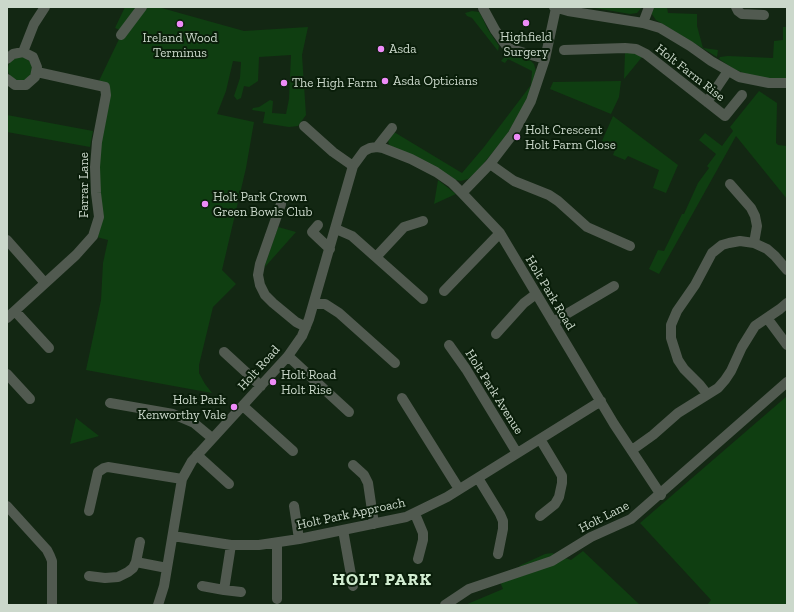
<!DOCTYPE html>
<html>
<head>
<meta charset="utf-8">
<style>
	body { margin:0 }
	#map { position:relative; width:794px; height:612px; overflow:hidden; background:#132713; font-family:"Zilla Slab",serif }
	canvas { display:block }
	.frame { position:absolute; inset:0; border:8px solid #cbd8cb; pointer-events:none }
</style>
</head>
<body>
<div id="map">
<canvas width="794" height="612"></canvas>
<div class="frame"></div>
</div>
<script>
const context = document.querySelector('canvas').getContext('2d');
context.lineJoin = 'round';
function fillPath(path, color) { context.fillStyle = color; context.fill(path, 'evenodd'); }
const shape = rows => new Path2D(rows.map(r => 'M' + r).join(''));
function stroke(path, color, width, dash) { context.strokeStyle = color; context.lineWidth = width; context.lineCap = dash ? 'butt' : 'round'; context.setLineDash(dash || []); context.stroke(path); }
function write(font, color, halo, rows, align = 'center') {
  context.font = font + ' "Zilla Slab",serif'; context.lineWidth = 4; context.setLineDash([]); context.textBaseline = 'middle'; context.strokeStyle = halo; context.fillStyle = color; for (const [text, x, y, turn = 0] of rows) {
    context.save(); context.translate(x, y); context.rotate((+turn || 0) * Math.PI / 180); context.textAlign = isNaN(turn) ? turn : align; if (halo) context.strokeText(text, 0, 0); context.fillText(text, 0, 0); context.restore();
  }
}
const green = shape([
	[125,7,158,7,244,31,308,27,302,55,306,115,298,126,289,127,263,123,265,112,252,110,253,108,259,107,270,100,273,101,272,113,286,114,289,99,291,55,259,57,258,81,249,87,244,86,241,98,237,100,234,96,240,78,241,62,233,61,226,91,217,114,254,122,246,168,222,270,236,284,213,307,199,365,199,373,205,384,212,393,86,370,101,300,103,263,108,240,93,236,96,193,106,95,97,85,121,35,120,30,115,28],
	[589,7,642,7,637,13,630,14],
	[653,7,667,7,668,13,697,14,697,26,703,48,718,50,717,57,656,20,651,13],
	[472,11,479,12,482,17,487,28,499,46,498,51,472,18,467,16,465,13],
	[783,27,787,27,787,78,772,80,746,74,734,69,719,59,720,57,728,56,773,58,774,41,783,40],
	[625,53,636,53,642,57,624,79],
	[509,54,513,54,531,61,534,64,536,71,532,85,525,104,506,136,479,169,468,179,461,181,456,180,389,145,388,140,394,132,462,173,484,147,531,85,532,71,508,59,505,63,501,61,506,55],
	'8 69a12 12 0 1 1 24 0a12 12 0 1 1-24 0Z',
	[621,81,619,97,611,114,550,89,553,82],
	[759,91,777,103,776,143,778,145,787,146,787,199,736,136,659,274,649,269,658,250,664,251,682,214,684,214,698,183,709,168,707,166,716,154,699,140,705,133,722,146,733,131,730,127],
	[7,115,93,131,90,147,7,132],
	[613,116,678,165,666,193,653,188,659,170,628,156,625,160,613,155,616,147,602,141],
	[438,180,456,194,434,204],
	[278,227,296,232,264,268],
	[787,396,787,605,707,605,711,600,640,523],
	[76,418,99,436,70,444],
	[583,551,640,605,465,605,503,589,500,582,521,565,545,554,552,553,571,560]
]);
const minor = shape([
	[554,7,568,11,643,23,660,28,690,46,711,61,739,77,769,83,787,83],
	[736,7,738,11,742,14,764,15],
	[483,8,495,30,508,48,545,59],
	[643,23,649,7],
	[121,35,142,7],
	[564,50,625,48,636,49,646,54,725,116,742,95],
	[23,52,34,24,45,7],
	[7,59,13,54,23,52,33,57,37,67,35,77,26,85,15,85,7,79],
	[707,102,728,71],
	[304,126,333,152,353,166],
	[377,147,392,128],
	[490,164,514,181,549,195,558,201,587,227,630,246],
	[730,184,751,208,755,216,757,226,754,243],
	[462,193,490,164,513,134,531,101,545,59,556,8],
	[281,204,260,264,258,275,260,285,265,295,273,303,296,322,306,327],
	[318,225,312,232,330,249],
	[336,229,352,236,423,299],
	[7,240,45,283],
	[376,257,404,227,423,221],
	[444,291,500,233],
	[314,304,325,304,339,313,395,363],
	[15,311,49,348],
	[7,318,76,255,93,236,99,217,96,193,95,167,97,142,106,95,105,87,37,72],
	[767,318,787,345],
	[553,322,614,286],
	[496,334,524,303,536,294],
	[449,345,466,369,517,453],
	[224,352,261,386],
	[288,356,349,412],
	[7,374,30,399],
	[707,394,700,385,684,369,678,360,671,338,671,325,677,311,695,285,712,253,722,245,729,243,740,241,754,243,767,249,775,256,787,270],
	[402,398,459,489],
	[110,403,173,414,194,423,212,438],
	[243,406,293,451],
	[540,439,558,469,562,476,562,483,559,497,555,504,540,516],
	[632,450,653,435,678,413,718,388,725,380,731,371,742,347,755,326,780,309,787,303],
	[197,455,229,484],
	[353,465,364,475,368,483,374,524],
	[478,478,500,514,503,521,503,529,498,554],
	[7,506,47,550,50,556,52,561,52,605],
	[294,506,299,539],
	[89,511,97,476,98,472,104,468,108,467,182,479],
	[415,514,423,533,423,540,418,559],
	[343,530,353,586],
	[173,536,231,545,259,545,299,539,406,517,447,497,601,401],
	[277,543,277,599],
	[136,562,140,542],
	[89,576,105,578,118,577,128,572,133,568,136,562,167,568],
	[202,586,224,590,231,545],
	[224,590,241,592],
	[158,605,164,586,182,479,192,461,288,356,302,336,309,319,353,166,364,151,370,148,377,147,383,148,411,159,436,172,452,183,462,193,500,233,614,424,661,495],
	[445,605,469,589,552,561,591,537,631,519,787,382]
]);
const markers = [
	[526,23,4,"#ee8bf8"],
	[180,24,4,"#ee8bf8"],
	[381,49,4,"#ee8bf8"],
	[385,81,4,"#ee8bf8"],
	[284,83,4,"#ee8bf8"],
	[517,137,4,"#ee8bf8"],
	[205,204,4,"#ee8bf8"],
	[273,382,4,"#ee8bf8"],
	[234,407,4,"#ee8bf8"]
];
const poiNames = [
	["Highfield",526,37,"center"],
	["Surgery",526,52,"center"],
	["Ireland Wood",180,38,"center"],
	["Terminus",180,53,"center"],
	["Asda",389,49],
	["Asda Opticians",393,81],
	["The High Farm",292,83],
	["Holt Crescent",525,130],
	["Holt Farm Close",525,145],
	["Holt Park Crown",213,197],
	["Green Bowls Club",213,212],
	["Holt Road",281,375],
	["Holt Rise",281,390],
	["Holt Park",226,400,"right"],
	["Kenworthy Vale",226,415,"right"]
];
const streetNames = [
	["Holt Farm Rise",690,73,38],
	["Farrar Lane",84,185,-90],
	["Holt Park Road",550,293,59],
	["Holt Road",259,368,-48],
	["Holt Park Avenue",494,392,58],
	["Holt Park Approach",351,514,-12],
	["Holt Lane",604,517,-27]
];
const districtNames = [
	["HOLT PARK",382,580]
];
fillPath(green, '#0f3e11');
stroke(minor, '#515a50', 10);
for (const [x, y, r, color] of markers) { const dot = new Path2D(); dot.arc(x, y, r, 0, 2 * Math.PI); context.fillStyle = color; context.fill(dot); stroke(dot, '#0a1e0a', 1.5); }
write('13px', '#cbd8cb', '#0a1e0a', poiNames, 'left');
write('13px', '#cbd8cb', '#0a1e0a', streetNames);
context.letterSpacing = '1px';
write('bold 17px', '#d2edd1', '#0a1e0a', districtNames);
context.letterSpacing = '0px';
</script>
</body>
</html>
